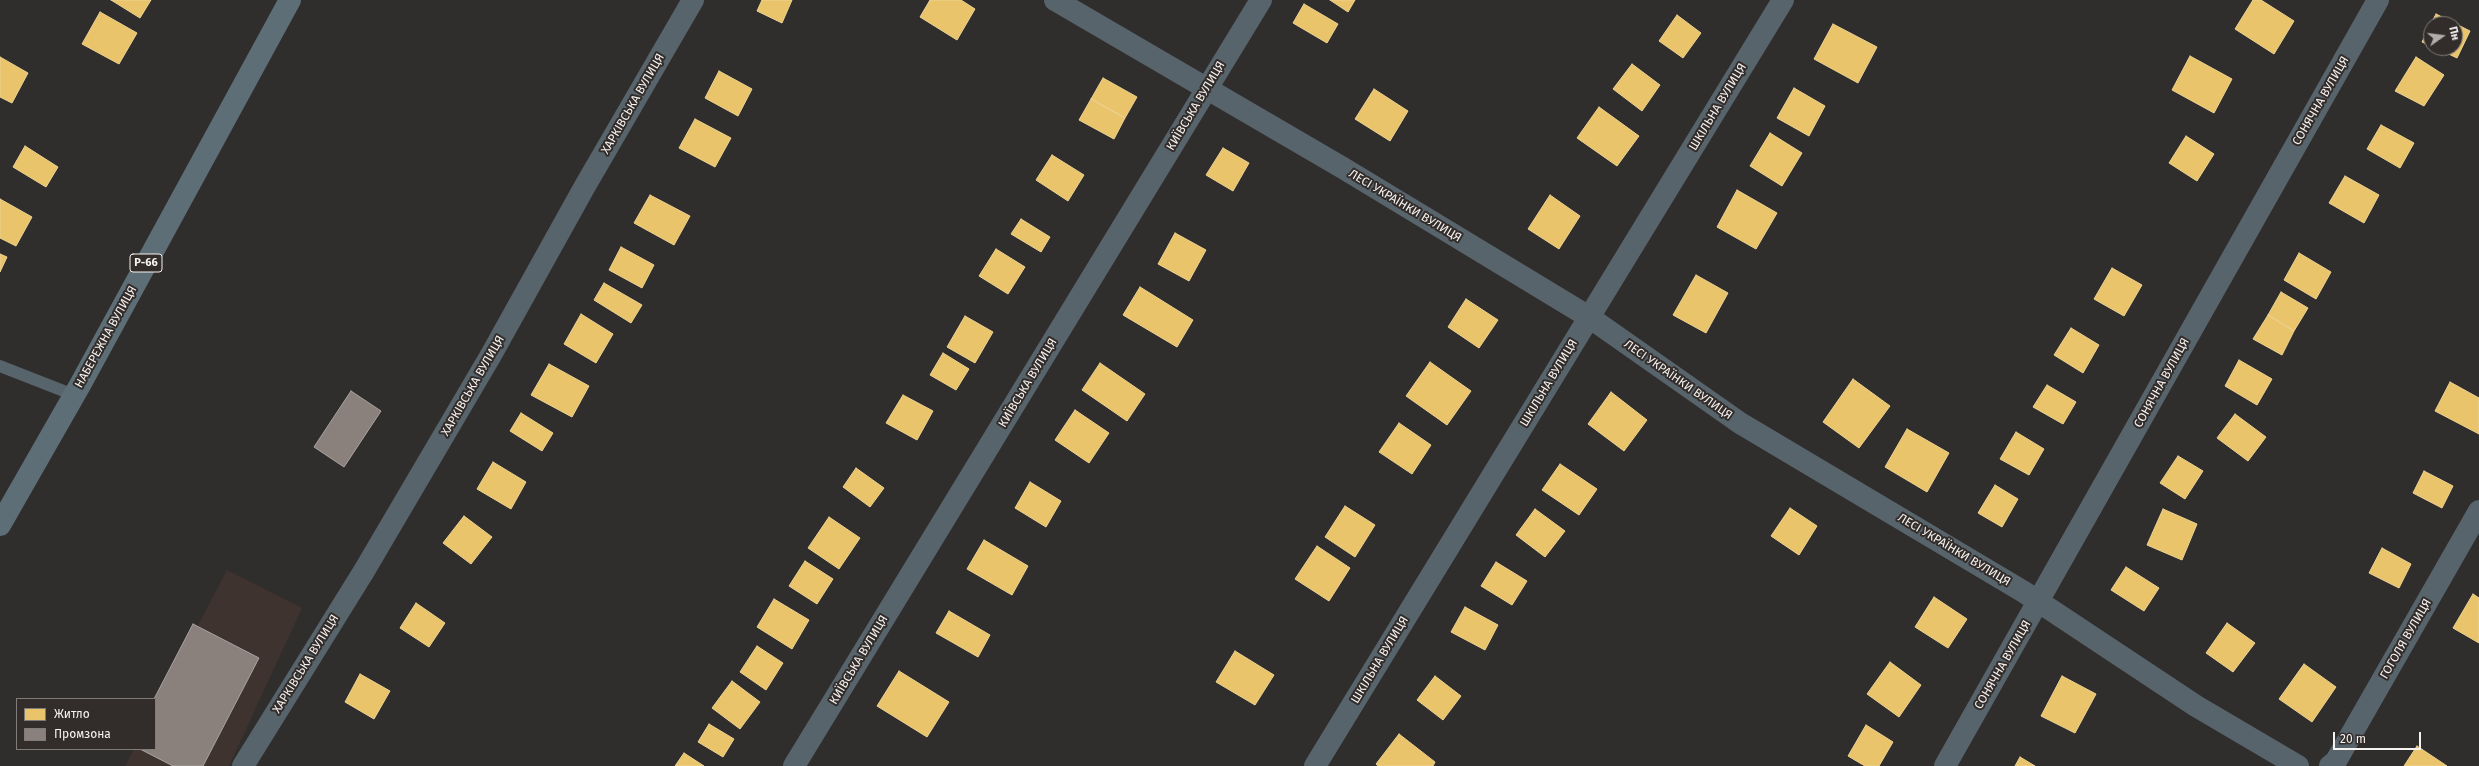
<!DOCTYPE html>
<html>
<head>
<meta charset="utf-8">
<style>
	body { margin:0 }
	#map { position:relative; width:2479px; height:766px; overflow:hidden; background:#302e2c; font-family:"Fira Sans",sans-serif }
	canvas { display:block }
	.legend { position:absolute; left:16px; top:698px; width:140px; height:52px; box-sizing:border-box; background:#322d2a; border:1px solid #807c79; margin:0; padding:5px 7px; list-style:none; font-size:12px; color:#f6f2f0 }
	.legend li { display:flex; align-items:center; gap:8px; height:20px }
	.legend b { width:20px; border:1px solid #807c79 }
	.north { position:absolute; left:2423px; top:16px; width:40px; height:40px; box-sizing:border-box; background:#322d2a; border:1px solid #807c79; border-radius:50%; rotate:76deg; font-size:11px; font-weight:700; line-height:16px; text-align:center; color:#f6f2f0 }
	.north::after { content:''; display:block; margin:auto; width:14px; height:18px; background:#b1adab; clip-path:polygon(50% 0,100% 100%,50% 72%,0 100%) }
	.scale { position:absolute; left:2333px; top:732px; width:88px; height:18px; box-sizing:border-box; border:2px solid #f6f2f0; border-top:0; padding-left:5px; font-size:12px; line-height:14px; white-space:nowrap; color:#f6f2f0; -webkit-text-stroke:3px #322d2a; paint-order:stroke }
</style>
</head>
<body>
<div id="map">
<canvas width="2479" height="766"></canvas>
<ul class="legend">
<li><b style="height:11px;background:#e9c46a"></b>Житло</li>
<li><b style="height:11px;background:#8a817c"></b>Промзона</li>
</ul>
<div class="north">Пн</div>
<div class="scale">20 m</div>
</div>
<script>
const context = document.querySelector('canvas').getContext('2d');
context.lineJoin = 'round';
function fillPath(path, color) { context.fillStyle = color; context.fill(path, 'evenodd'); }
const shape = rows => new Path2D(rows.map(r => 'M' + r).join(''));
function stroke(path, color, width, dash) { context.strokeStyle = color; context.lineWidth = width; context.lineCap = dash ? 'butt' : 'round'; context.setLineDash(dash || []); context.stroke(path); }
function write(font, color, halo, rows, align = 'center') {
  context.font = font + ' "Fira Sans",sans-serif'; context.lineWidth = 4; context.setLineDash([]); context.textBaseline = 'middle'; context.strokeStyle = halo; context.fillStyle = color; for (const [text, x, y, turn = 0] of rows) {
    context.save(); context.translate(x, y); context.rotate((+turn || 0) * Math.PI / 180); context.textAlign = isNaN(turn) ? turn : align; if (halo) context.strokeText(text, 0, 0); context.fillText(text, 0, 0); context.restore();
  }
}
const built = shape([
	[227,570,302,608,229,766,125,766,134,749,155,749,155,708]
]);
const homes = shape([
	[111,0,151,0,140,18,111,0],
	[762,0,792,0,782,23,757,11,762,0],
	[930,0,961,0,975,9,957,40,920,17,930,0],
	[1330,0,1355,0,1348,12,1330,0],
	[2253,0,2261,0,2294,21,2274,54,2235,29,2253,0],
	[1304,4,1338,24,1327,43,1293,23,1304,4],
	[100,12,137,33,119,64,82,44,100,12],
	[2436,14,2470,31,2457,58,2436,48,2455,48,2455,24,2431,24,2431,46,2422,42,2436,14],
	[1677,15,1701,33,1683,58,1659,41,1677,15],
	[1833,24,1877,47,1858,83,1814,59,1833,24],
	[2190,56,2232,79,2214,113,2172,90,2190,56],
	[0,57,28,73,12,103,0,97,0,57],
	[2416,57,2444,75,2424,106,2395,91,2416,57],
	[1632,64,1660,85,1642,111,1613,89,1632,64],
	[719,71,752,89,738,116,705,98,719,71],
	[1103,78,1137,97,1125,118,1091,99,1103,78],
	[1794,88,1825,106,1809,136,1777,118,1794,88],
	[1374,89,1408,111,1390,141,1355,119,1374,89],
	[1091,99,1125,118,1114,139,1079,120,1091,99],
	[1599,107,1639,136,1617,166,1577,138,1599,107],
	[695,119,731,138,715,167,679,148,695,119],
	[2381,125,2414,143,2400,168,2367,149,2381,125],
	[1770,133,1802,153,1782,186,1750,166,1770,133],
	[2186,136,2214,154,2197,181,2169,163,2186,136],
	[25,146,58,167,46,187,13,167,25,146],
	[1223,148,1249,163,1233,191,1206,175,1223,148],
	[1052,155,1084,175,1068,201,1036,180,1052,155],
	[2345,176,2379,195,2364,223,2329,203,2345,176],
	[1737,190,1777,213,1756,249,1717,227,1737,190],
	[650,195,690,216,674,245,634,223,650,195],
	[1550,195,1580,216,1559,249,1528,229,1550,195],
	[0,199,32,217,16,246,0,238,0,199],
	[1021,219,1050,237,1041,252,1011,234,1021,219],
	[1175,233,1206,250,1189,281,1158,264,1175,233],
	[621,247,654,265,642,288,609,270,621,247],
	[996,249,1025,267,1008,294,979,276,996,249],
	[2299,253,2331,272,2316,299,2284,280,2299,253],
	[0,254,7,257,0,272,0,254],
	[2112,268,2142,285,2124,316,2094,299,2112,268],
	[1696,275,1728,293,1706,333,1673,315,1696,275],
	[604,283,642,305,631,323,594,300,604,283],
	[1140,287,1193,320,1177,347,1123,315,1140,287],
	[2281,292,2308,308,2294,331,2268,315,2281,292],
	[1466,299,1498,320,1479,348,1448,327,1466,299],
	[581,314,613,334,596,363,564,344,581,314],
	[2268,315,2294,331,2282,355,2253,339,2268,315],
	[965,316,993,332,975,363,947,347,965,316],
	[2071,328,2099,345,2083,373,2054,355,2071,328],
	[943,353,969,369,956,390,930,375,943,353],
	[2239,360,2272,379,2257,405,2225,386,2239,360],
	[1430,362,1471,391,1447,425,1406,396,1430,362],
	[1100,363,1145,394,1127,421,1082,390,1100,363],
	[549,364,589,386,572,417,531,395,549,364],
	[1853,379,1890,406,1859,448,1823,422,1853,379],
	[2450,382,2479,398,2479,434,2435,411,2450,382],
	[2047,385,2076,402,2063,424,2033,407,2047,385],
	[1611,392,1647,420,1624,451,1588,424,1611,392],
	[903,395,933,411,917,440,886,423,903,395],
	[1075,410,1109,433,1089,463,1055,440,1075,410],
	[521,413,553,433,542,451,510,431,521,413],
	[2235,414,2266,437,2248,461,2217,438,2235,414],
	[1399,423,1431,445,1412,474,1379,452,1399,423],
	[1907,429,1949,453,1927,492,1885,467,1907,429],
	[2016,432,2044,449,2029,475,2000,459,2016,432],
	[2178,456,2203,471,2185,499,2160,483,2178,456],
	[493,462,526,482,511,509,477,489,493,462],
	[1560,464,1597,489,1579,515,1542,490,1560,464],
	[856,468,884,488,870,507,843,487,856,468],
	[2424,471,2453,486,2442,508,2413,493,2424,471],
	[1030,482,1061,501,1046,527,1015,508,1030,482],
	[1995,485,2018,499,2002,527,1978,513,1995,485],
	[1345,506,1375,525,1355,557,1325,537,1345,506],
	[1790,508,1817,526,1799,555,1771,536,1790,508],
	[1535,509,1565,531,1545,557,1516,535,1535,509],
	[2163,509,2197,524,2182,560,2147,545,2163,509],
	[464,516,492,537,471,564,443,543,464,516],
	[829,517,860,538,839,569,808,548,829,517],
	[984,540,1028,566,1012,595,967,569,984,540],
	[1317,546,1350,568,1329,601,1295,579,1317,546],
	[2382,548,2411,564,2399,588,2369,573,2382,548],
	[805,561,833,579,817,604,789,586,805,561],
	[1496,562,1527,581,1512,605,1481,586,1496,562],
	[2126,567,2159,588,2144,611,2111,590,2126,567],
	[2473,594,2479,598,2479,643,2453,628,2473,594],
	[1934,597,1967,619,1948,648,1915,627,1934,597],
	[774,599,809,620,792,649,757,627,774,599],
	[416,603,445,623,429,647,400,628,416,603],
	[1465,607,1498,625,1485,650,1451,632,1465,607],
	[949,611,990,635,978,657,936,633,949,611],
	[2227,623,2255,643,2233,672,2206,653,2227,623],
	[757,646,783,663,766,690,740,672,757,646],
	[1235,651,1274,675,1255,705,1216,682,1235,651],
	[1890,662,1921,685,1899,717,1867,694,1890,662],
	[2304,664,2336,687,2312,722,2279,699,2304,664],
	[899,671,949,702,927,737,877,706,899,671],
	[360,674,390,691,374,719,345,702,360,674],
	[1435,676,1461,696,1443,720,1417,700,1435,676],
	[2062,676,2096,694,2075,733,2041,716,2062,676],
	[732,681,760,702,740,729,712,708,732,681],
	[709,724,734,739,723,757,698,742,709,724],
	[1866,725,1893,742,1879,766,1865,766,1848,756,1866,725],
	[1399,734,1435,762,1433,766,1378,766,1376,764,1399,734],
	[2417,746,2447,766,2404,766,2417,746],
	[684,753,704,766,675,766,684,753],
	[2020,757,2035,766,2015,766,2020,757]
]);
const industry = shape([
	[351,391,381,411,344,467,314,447,351,391],
	[193,624,259,658,203,766,173,766,140,749,155,749,154,699,193,624]
]);
const service = shape([
	[0,366,74,395]
]);
const minor = shape([
	[1055,0,1343,168,1589,317,1740,423,2024,592,2196,706,2298,766],
	[243,766,364,571,491,355,585,186,693,0],
	[794,766,1261,0],
	[1315,766,1783,0],
	[1945,766,2378,0],
	[2330,766,2336,761,2479,511]
]);
const primary = shape([
	[0,525,80,385,290,0]
]);
const shields = [
	[146,263,32]
];
const shieldNames = [
	["Р-66",146,263]
];
const streetNames = [
	["СОНЯЧНА ВУЛИЦЯ",2321,101,-60],
	["ХАРКІВСЬКА ВУЛИЦЯ",633,104,-60],
	["КИЇВСЬКА ВУЛИЦЯ",1196,106,-59],
	["ШКІЛЬНА ВУЛИЦЯ",1718,107,-59],
	["ЛЕСІ УКРАЇНКИ ВУЛИЦЯ",1405,206,31],
	["НАБЕРЕЖНА ВУЛИЦЯ",106,337,-61],
	["ЛЕСІ УКРАЇНКИ ВУЛИЦЯ",1678,380,35],
	["КИЇВСЬКА ВУЛИЦЯ",1028,383,-59],
	["ШКІЛЬНА ВУЛИЦЯ",1549,383,-59],
	["СОНЯЧНА ВУЛИЦЯ",2162,383,-61],
	["ХАРКІВСЬКА ВУЛИЦЯ",473,386,-60],
	["ЛЕСІ УКРАЇНКИ ВУЛИЦЯ",1954,550,31],
	["ГОГОЛЯ ВУЛИЦЯ",2406,639,-60],
	["КИЇВСЬКА ВУЛИЦЯ",859,660,-59],
	["ШКІЛЬНА ВУЛИЦЯ",1380,660,-59],
	["ХАРКІВСЬКА ВУЛИЦЯ",306,664,-58],
	["СОНЯЧНА ВУЛИЦЯ",2003,665,-60]
];
fillPath(built, '#3e332e');
fillPath(homes, '#e9c46a');
stroke(homes, '#edd292', 1);
fillPath(industry, '#8a817c');
stroke(industry, '#aaa39f', 1);
stroke(service, '#58646b', 12);
stroke(minor, '#58646b', 22);
stroke(primary, '#5e6e76', 22);
for (const [x, y, w] of shields) { const box = new Path2D(); box.roundRect(x - w / 2, y - 9, w, 18, 3); context.fillStyle = '#322d2a'; context.fill(box); stroke(box, '#f6f2f0', 1); }
write('bold 11px', '#f6f2f0', null, shieldNames);
write('12px', '#f6f2f0', '#322d2a', streetNames);
</script>
</body>
</html>
